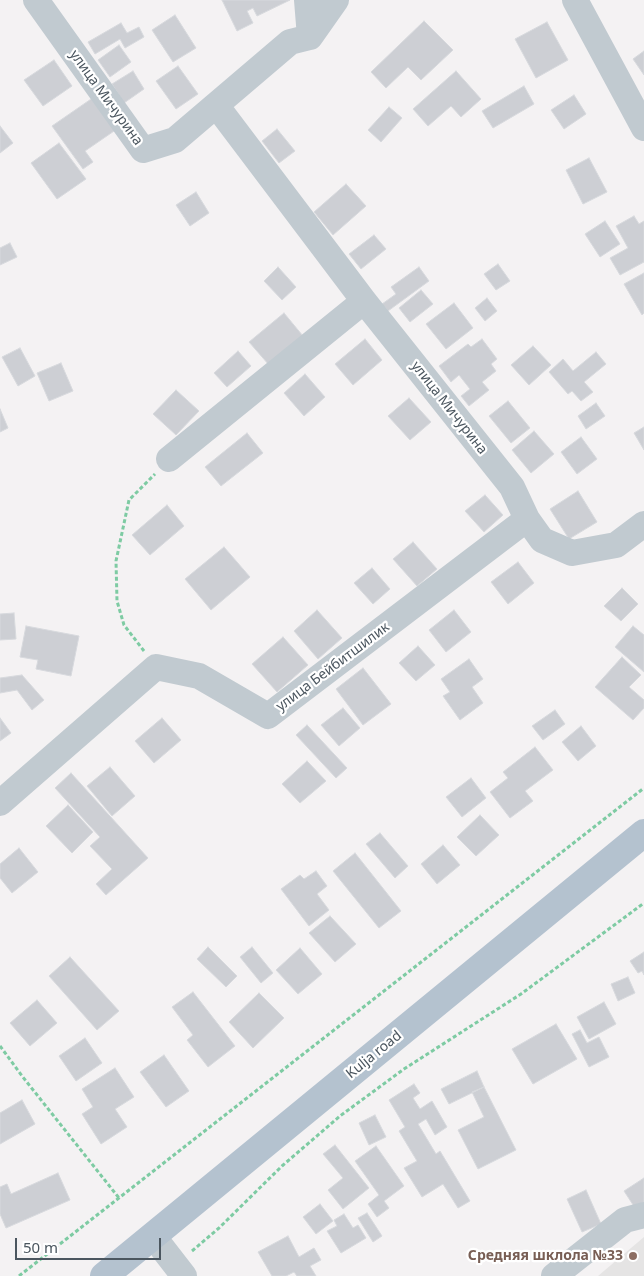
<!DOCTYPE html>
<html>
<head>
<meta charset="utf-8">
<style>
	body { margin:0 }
	#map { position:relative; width:644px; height:1276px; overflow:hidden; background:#f4f2f3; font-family:"Noto Sans",sans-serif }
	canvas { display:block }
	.scale { position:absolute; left:15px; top:1238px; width:146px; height:22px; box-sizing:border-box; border:2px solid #4b565f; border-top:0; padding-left:6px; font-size:15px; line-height:18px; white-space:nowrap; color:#4b565f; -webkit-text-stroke:4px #fff; paint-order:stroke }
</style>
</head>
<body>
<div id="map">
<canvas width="644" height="1276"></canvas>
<div class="scale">50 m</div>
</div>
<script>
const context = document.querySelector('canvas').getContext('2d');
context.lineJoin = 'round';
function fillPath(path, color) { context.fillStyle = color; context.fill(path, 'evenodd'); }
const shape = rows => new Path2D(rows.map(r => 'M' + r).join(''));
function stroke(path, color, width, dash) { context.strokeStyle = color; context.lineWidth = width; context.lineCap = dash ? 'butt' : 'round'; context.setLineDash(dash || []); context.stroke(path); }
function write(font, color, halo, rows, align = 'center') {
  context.font = font + ' "Noto Sans",sans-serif'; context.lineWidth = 4.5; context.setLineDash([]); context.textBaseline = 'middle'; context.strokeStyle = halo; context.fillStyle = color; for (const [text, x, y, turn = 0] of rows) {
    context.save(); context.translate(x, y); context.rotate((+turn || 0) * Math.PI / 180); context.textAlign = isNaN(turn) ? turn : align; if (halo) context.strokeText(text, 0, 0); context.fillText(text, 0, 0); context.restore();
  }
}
const education = shape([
	[644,1237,644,1276,598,1276]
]);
const building = shape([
	[222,0,290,0,257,16,253,8,247,11,253,23,237,31,222,0],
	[175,15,196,48,173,62,152,30,175,15],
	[424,21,453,50,421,80,408,67,386,88,371,72,424,21],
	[547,22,568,60,536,78,515,39,547,22],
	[121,23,127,33,139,27,144,37,125,48,120,39,95,54,88,42,121,23],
	[119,45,131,62,110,77,98,60,119,45],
	[644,51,644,75,633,59,644,51],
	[54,60,72,86,43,106,24,80,54,60],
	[178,66,198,94,176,109,156,81,178,66],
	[133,71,144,89,124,103,112,84,133,71],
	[456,71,481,99,461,117,451,106,428,126,413,109,456,71],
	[524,86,534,104,493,128,482,111,524,86],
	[574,95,586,114,564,129,551,110,574,95],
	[94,97,117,129,85,151,93,162,83,169,52,126,94,97],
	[389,107,402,118,381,142,368,130,389,107],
	[0,126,13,143,0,153,0,126],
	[277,129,295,151,279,163,262,141,277,129],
	[59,143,86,179,57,199,31,163,59,143],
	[589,158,607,192,583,204,566,170,589,158],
	[346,184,366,206,333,235,314,212,346,184],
	[196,192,209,213,190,226,176,205,196,192],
	[634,216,639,224,644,221,644,262,620,275,610,258,628,248,616,226,634,216],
	[605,221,620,244,600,257,585,234,605,221],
	[374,235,386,249,361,269,349,254,374,235],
	[10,243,17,257,0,265,0,248,10,243],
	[498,264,510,281,496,290,484,274,498,264],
	[278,267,296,287,282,300,264,281,278,267],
	[419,267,429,281,388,311,382,304,396,294,391,287,419,267],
	[644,273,644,313,642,315,624,284,644,273],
	[421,290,433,304,410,322,399,308,421,290],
	[487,298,497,311,485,321,475,308,487,298],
	[454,303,473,328,446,349,426,324,454,303],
	[284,313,303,336,269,365,249,342,284,313],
	[365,339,382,360,353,385,335,364,365,339],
	[482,339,497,359,491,364,496,371,482,382,489,390,469,406,461,396,470,389,459,375,451,382,439,366,468,344,471,347,482,339],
	[533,346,551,365,529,385,511,365,533,346],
	[20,348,35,376,18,386,2,357,20,348],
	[238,351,251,366,227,387,214,373,238,351],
	[596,352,606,364,584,382,593,392,581,401,572,391,568,394,549,372,563,359,573,371,596,352],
	[61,363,73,391,49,401,37,373,61,363],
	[305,374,325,397,304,416,284,393,305,374],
	[176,390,199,411,176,435,153,414,176,390],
	[409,398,431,422,410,440,388,416,409,398],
	[508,401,530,428,511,443,489,416,508,401],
	[596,403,605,416,586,429,578,416,596,403],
	[0,409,8,428,0,432,0,409],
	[644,427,644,450,634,433,644,427],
	[534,431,554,454,531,473,512,450,534,431],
	[247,433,263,453,221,486,205,467,247,433],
	[581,437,597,459,577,474,561,452,581,437],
	[578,491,597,522,569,539,550,509,578,491],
	[485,495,503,515,484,532,465,511,485,495],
	[167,505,184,526,150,555,132,535,167,505],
	[413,542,437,569,417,586,393,559,413,542],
	[224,547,250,577,211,610,185,579,224,547],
	[518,562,534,583,508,604,491,582,518,562],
	[372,568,390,589,373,604,354,583,372,568],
	[622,588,638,604,621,621,604,606,622,588],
	[317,610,342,638,318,659,294,631,317,610],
	[454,610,471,632,446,652,429,630,454,610],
	[14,613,16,639,0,640,0,614,14,613],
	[26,626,79,636,71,676,36,669,38,660,20,657,26,626],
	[633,626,644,635,644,672,615,647,633,626],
	[283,637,308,665,277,692,252,664,283,637],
	[418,646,435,665,416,681,399,663,418,646],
	[622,657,641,675,629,687,644,700,644,708,633,720,595,687,622,657],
	[469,659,483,679,472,687,483,703,460,720,443,696,450,692,441,679,469,659],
	[363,668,391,704,363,725,336,689,363,668],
	[22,675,44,700,32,710,17,690,0,693,0,678,22,675],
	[343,708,360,728,339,746,321,725,343,708],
	[555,710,565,724,543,740,532,726,555,710],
	[0,718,11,733,0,741,0,718],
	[162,718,181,740,154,763,135,741,162,718],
	[307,725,347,768,336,778,296,735,307,725],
	[581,726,596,746,578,761,562,742,581,726],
	[535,747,553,770,525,791,533,801,510,818,490,792,508,778,503,772,535,747],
	[307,761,326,781,300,803,282,784,307,761],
	[110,767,135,796,112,816,87,786,110,767],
	[71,773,148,858,106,895,96,884,112,869,90,846,100,837,55,788,71,773],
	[471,778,486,798,462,817,446,797,471,778],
	[68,805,93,832,72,853,46,826,68,805],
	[480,815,499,835,476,856,457,837,480,815],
	[380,833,408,866,395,878,366,844,380,833],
	[443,845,460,865,437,884,421,864,443,845],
	[19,848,38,872,12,893,0,878,0,864,19,848],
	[355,853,401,911,379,928,333,871,355,853],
	[316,871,327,886,317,894,329,910,309,926,281,889,300,875,304,879,316,871],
	[330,916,356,944,335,962,309,933,330,916],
	[208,947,237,976,226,987,197,959,208,947],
	[252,947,273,973,261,983,240,957,252,947],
	[300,948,322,974,298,994,276,970,300,948],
	[644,952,644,975,642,971,638,973,630,961,644,952],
	[70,957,119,1011,97,1030,49,976,70,957],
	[628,977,635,993,618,1001,611,984,628,977],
	[193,992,235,1046,208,1067,187,1040,193,1035,172,1007,193,992],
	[259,993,284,1018,253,1048,229,1022,259,993],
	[37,1000,57,1023,30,1046,10,1023,37,1000],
	[604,1002,616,1024,589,1039,577,1017,604,1002],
	[556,1024,577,1059,533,1084,512,1049,556,1024],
	[580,1030,587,1043,599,1037,609,1057,589,1067,572,1034,580,1030],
	[85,1038,102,1063,76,1081,59,1056,85,1038],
	[164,1055,189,1091,166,1107,140,1072,164,1055],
	[115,1068,134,1097,115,1109,127,1127,101,1144,82,1114,93,1107,82,1089,115,1068],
	[477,1071,484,1087,449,1104,441,1089,477,1071],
	[414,1084,420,1093,413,1098,420,1109,432,1101,447,1127,435,1135,426,1119,418,1124,436,1154,440,1151,470,1201,458,1208,443,1184,422,1197,404,1168,417,1161,399,1131,405,1127,389,1100,414,1084],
	[484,1087,516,1150,478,1169,458,1130,484,1117,472,1092,484,1087],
	[22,1100,35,1124,0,1144,0,1113,22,1100],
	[375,1115,386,1137,369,1145,359,1123,375,1115],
	[335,1145,369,1188,343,1209,328,1190,343,1178,323,1154,335,1145],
	[376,1146,404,1186,384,1201,389,1208,377,1217,368,1204,379,1195,355,1161,376,1146],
	[58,1173,70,1200,6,1228,0,1214,0,1187,7,1184,11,1194,58,1173],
	[644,1178,644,1211,639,1214,624,1191,644,1178],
	[586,1190,601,1224,582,1232,567,1199,586,1190],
	[320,1204,333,1221,316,1234,303,1217,320,1204],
	[367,1213,382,1236,373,1242,358,1218,367,1213],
	[344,1214,353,1228,358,1225,366,1238,341,1253,327,1231,337,1226,334,1220,344,1214],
	[288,1236,299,1257,314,1248,321,1260,310,1266,316,1276,297,1276,294,1272,286,1276,272,1276,258,1252,288,1236]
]);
const path = shape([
	[144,651,124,625,117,601,116,561,129,500,155,474],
	[0,1046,22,1076,119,1198],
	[192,1251,219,1228,282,1166,340,1116,404,1069,521,994,644,903],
	[19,1276,644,788]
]);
const minor = shape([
	[36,0,143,150,175,140,290,42,310,37,336,0],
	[307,0,310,37],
	[575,0,644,128],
	[216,105,364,301,512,487,527,519,542,540,572,553,616,545,644,524],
	[169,459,364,301],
	[0,803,156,667,199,676,268,716,527,519],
	[153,1236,184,1276],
	[554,1276,625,1220,644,1215]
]);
const major = shape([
	[104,1276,644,833]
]);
const markers = [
	[633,1256,5,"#8d6e63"]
];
const streetNames = [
	["улица Мичурина",106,98,54],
	["улица Мичурина",449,408,52],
	["улица Бейбитшилик",333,667,-37],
	["Kulja road",374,1055,-39]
];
const educationNames = [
	["Средняя шклола №33",623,1256]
];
fillPath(education, '#e5e4e4');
fillPath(building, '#cdcfd4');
stroke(building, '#d7d9dd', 1);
stroke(path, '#7ecba3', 3, [4, 2.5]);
stroke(minor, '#c1cad0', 26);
stroke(major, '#b4c2cf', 28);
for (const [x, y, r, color] of markers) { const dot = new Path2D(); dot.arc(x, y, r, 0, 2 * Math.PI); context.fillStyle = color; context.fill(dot); stroke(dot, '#fff', 2); }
write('14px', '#4b565f', '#fff', streetNames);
write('bold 14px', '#785e54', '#fff', educationNames, 'right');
</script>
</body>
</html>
